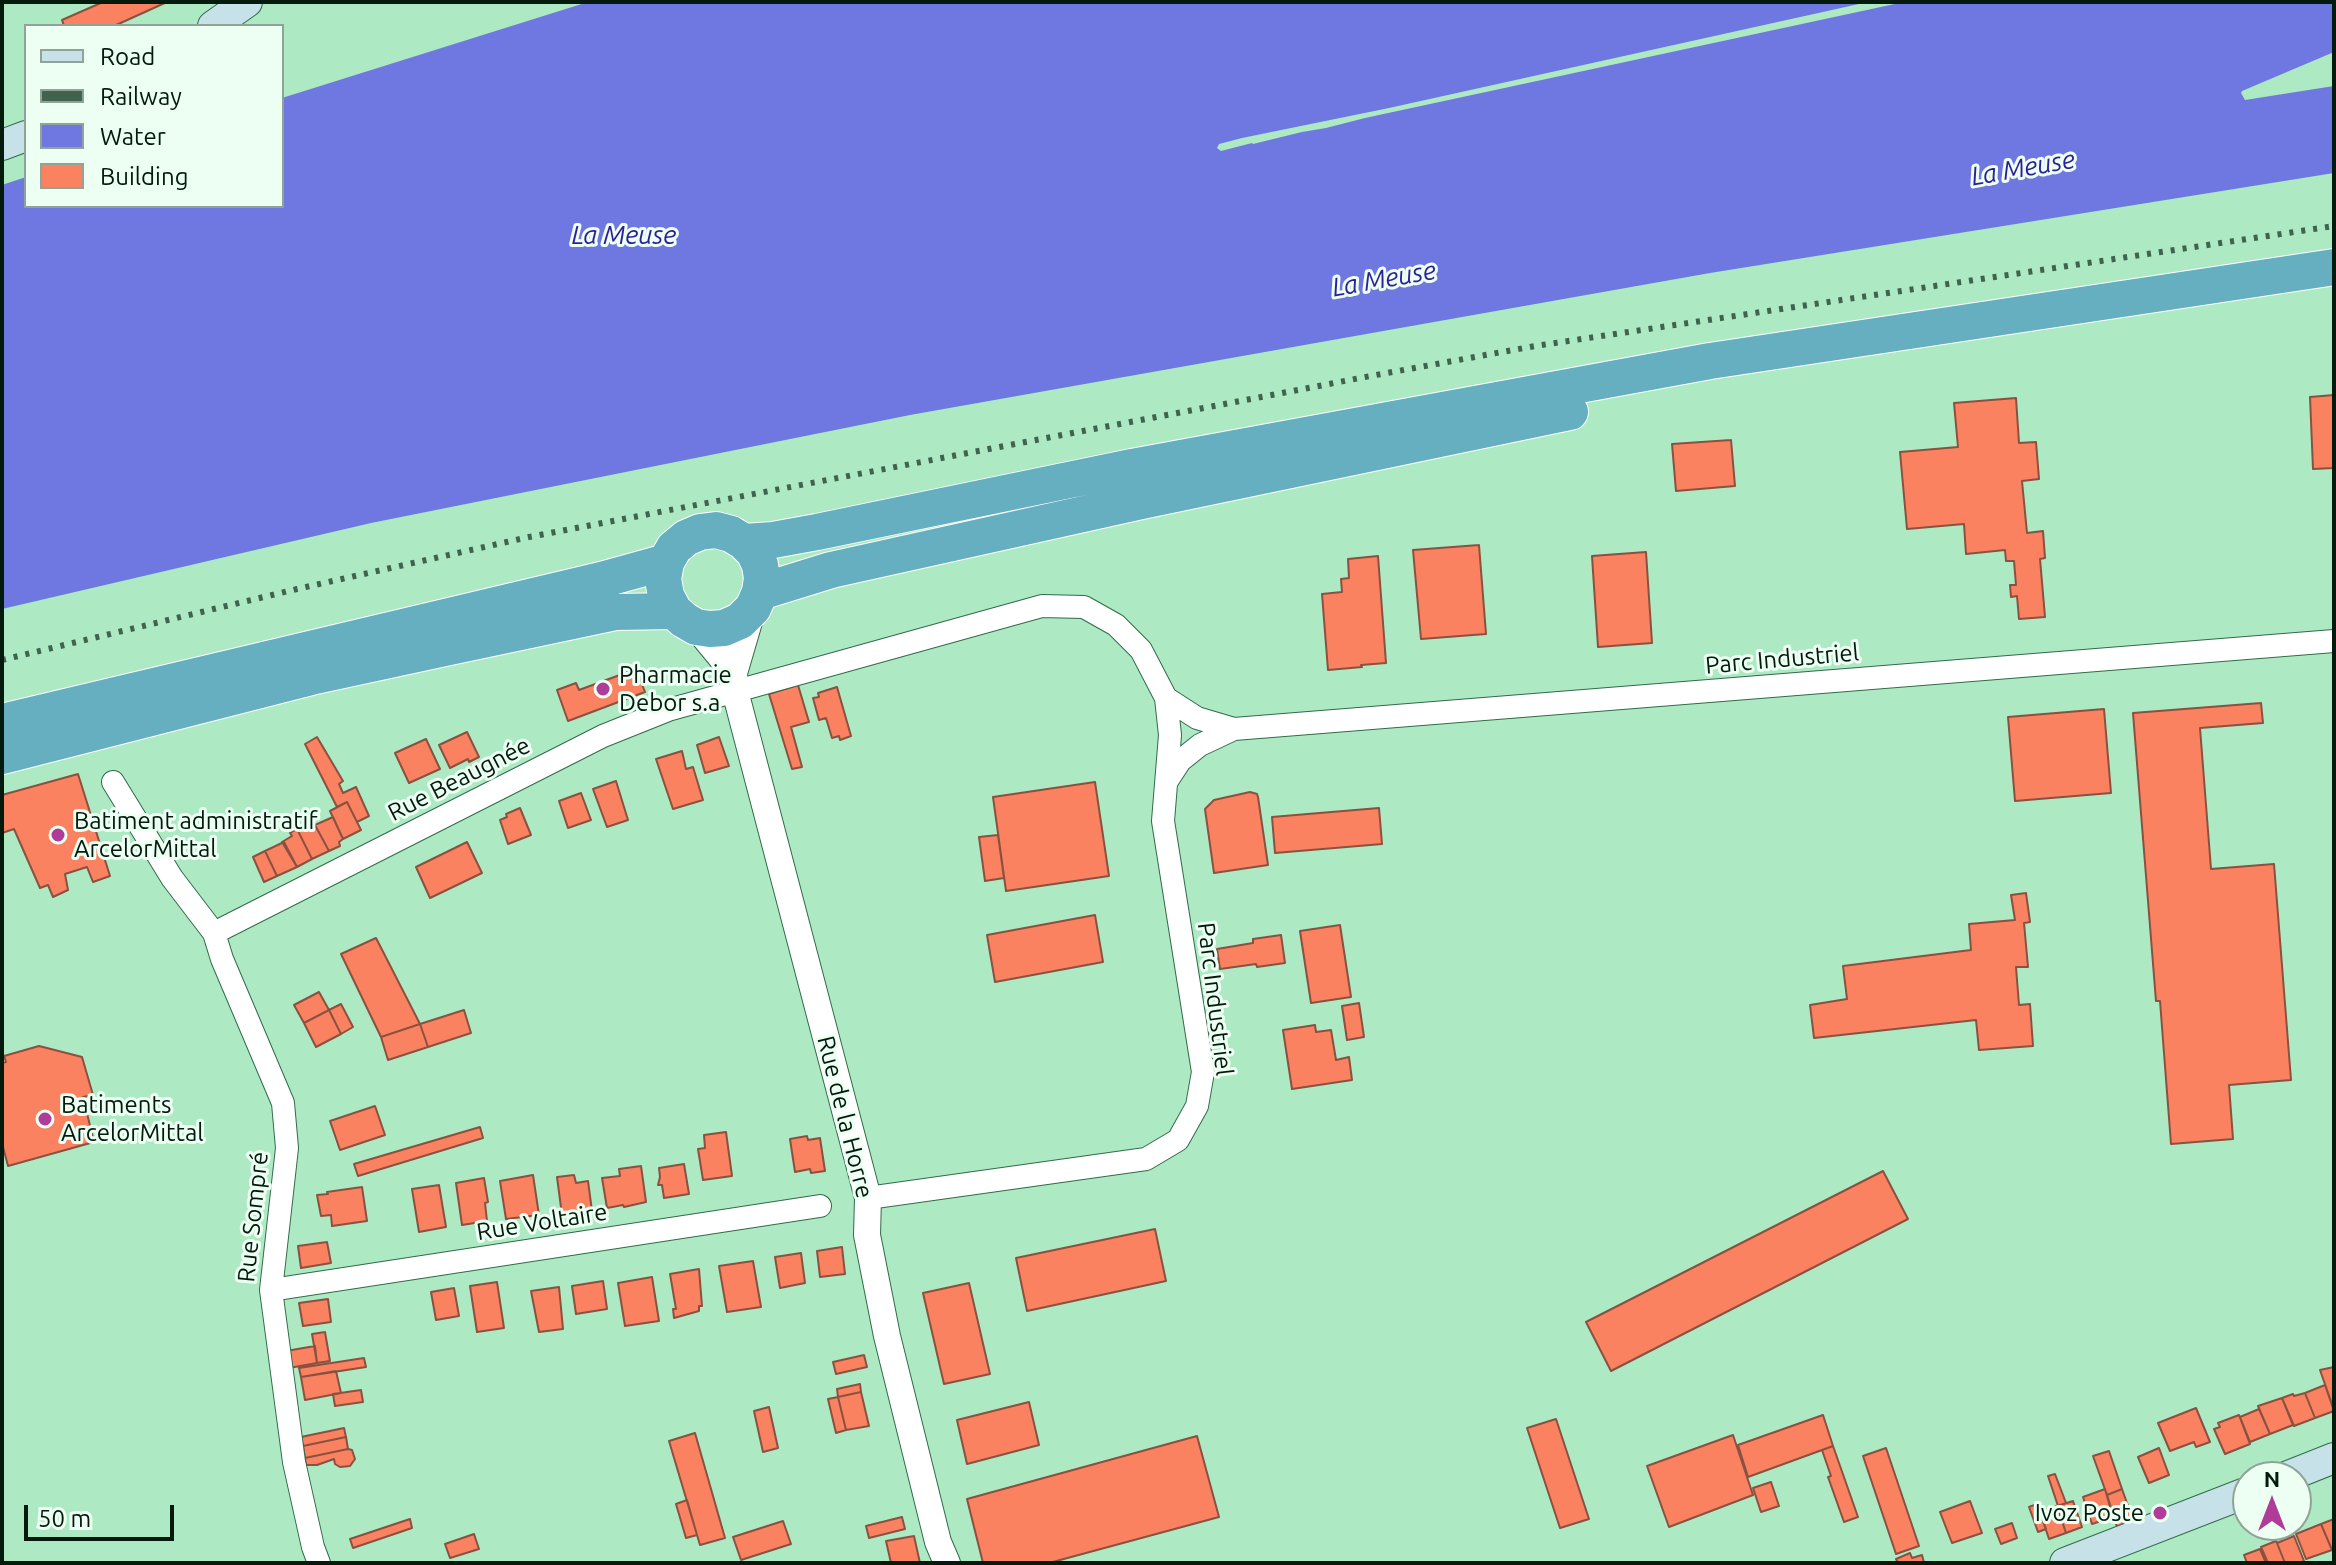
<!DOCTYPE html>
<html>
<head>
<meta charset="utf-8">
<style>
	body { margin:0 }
	#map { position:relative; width:2336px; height:1565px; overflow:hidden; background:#ade9c3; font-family:Ubuntu,sans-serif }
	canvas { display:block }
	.frame { position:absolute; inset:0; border:4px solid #031a0d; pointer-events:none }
	.legend { position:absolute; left:24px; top:24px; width:260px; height:184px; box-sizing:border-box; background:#edfff3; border:2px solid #8fa397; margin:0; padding:10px 14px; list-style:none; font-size:24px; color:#031a0d }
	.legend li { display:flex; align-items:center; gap:16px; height:40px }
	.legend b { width:40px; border:2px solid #8fa397 }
	.north { position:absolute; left:2232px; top:1461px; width:80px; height:80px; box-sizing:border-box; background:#edfff3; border:2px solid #8fa397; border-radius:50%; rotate:0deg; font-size:22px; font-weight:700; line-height:32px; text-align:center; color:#031a0d }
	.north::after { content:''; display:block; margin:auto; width:28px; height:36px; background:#ae3c98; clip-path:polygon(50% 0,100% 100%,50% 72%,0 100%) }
	.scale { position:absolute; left:24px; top:1505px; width:150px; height:36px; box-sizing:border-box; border:4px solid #031a0d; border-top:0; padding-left:10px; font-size:24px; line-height:28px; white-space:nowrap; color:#031a0d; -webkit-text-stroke:6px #edfff3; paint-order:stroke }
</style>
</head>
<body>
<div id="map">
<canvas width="2336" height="1565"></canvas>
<div class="frame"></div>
<ul class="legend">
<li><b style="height:10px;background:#c6e1e8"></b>Road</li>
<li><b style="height:10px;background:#3f634d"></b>Railway</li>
<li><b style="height:22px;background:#6e78e0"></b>Water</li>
<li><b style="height:22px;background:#fb8260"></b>Building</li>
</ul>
<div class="north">N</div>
<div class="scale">50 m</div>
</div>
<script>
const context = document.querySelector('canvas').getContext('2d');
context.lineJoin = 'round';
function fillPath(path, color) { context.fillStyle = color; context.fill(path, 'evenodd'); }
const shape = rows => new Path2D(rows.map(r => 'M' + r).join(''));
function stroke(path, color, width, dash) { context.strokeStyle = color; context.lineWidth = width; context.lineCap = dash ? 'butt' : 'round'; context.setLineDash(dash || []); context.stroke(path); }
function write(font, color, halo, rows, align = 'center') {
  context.font = font + ' Ubuntu,sans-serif'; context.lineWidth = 6; context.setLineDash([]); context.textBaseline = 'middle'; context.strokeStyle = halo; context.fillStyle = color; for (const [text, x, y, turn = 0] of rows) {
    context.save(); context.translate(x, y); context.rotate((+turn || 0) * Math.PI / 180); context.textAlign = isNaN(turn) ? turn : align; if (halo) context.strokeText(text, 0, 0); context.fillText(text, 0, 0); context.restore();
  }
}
const water = shape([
	[588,2,1868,2,1389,108,1242,138,1219,144,1217,148,1221,151,1252,143,1253,144,1302,132,1326,128,1365,118,1904,2,2334,2,2334,52,2242,91,2241,93,2245,100,2334,86,2334,173,1710,273,910,415,371,523,2,609,2,185,26,177,26,206,282,206,282,98]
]);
const building = shape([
	[103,2,167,2,114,26,64,26,62,20,103,2],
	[2334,395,2334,468,2313,469,2310,397,2334,395],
	[2016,398,2019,443,2036,442,2039,479,2022,481,2027,533,2043,531,2045,558,2040,559,2045,617,2019,619,2017,596,2011,597,2010,585,2016,585,2014,561,2006,561,2005,550,1966,554,1964,524,1907,529,1900,452,1958,447,1954,403,2016,398],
	[1731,440,1735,486,1676,491,1672,444,1731,440],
	[1479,545,1486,634,1421,639,1413,550,1479,545],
	[1646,552,1652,643,1598,647,1592,556,1646,552],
	[1378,556,1386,663,1361,665,1362,667,1328,670,1322,594,1342,592,1341,579,1349,578,1348,559,1378,556],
	[636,669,645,692,568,721,557,690,576,683,579,690,636,669],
	[798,685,809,722,791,727,802,767,792,769,769,694,798,685],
	[837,687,851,736,840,740,839,736,832,738,826,718,819,720,813,698,819,697,818,693,837,687],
	[2261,703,2263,723,2200,728,2211,869,2274,864,2291,1080,2229,1085,2233,1139,2171,1144,2160,1001,2156,1001,2133,713,2261,703],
	[2104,709,2111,793,2015,801,2008,717,2104,709],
	[467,732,479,757,469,762,468,759,450,768,439,745,467,732],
	[317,737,343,781,339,784,343,793,356,787,369,816,357,822,347,802,337,807,305,744,317,737],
	[719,737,729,766,705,773,697,745,719,737],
	[426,739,440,769,409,783,395,753,426,739],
	[682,751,686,769,693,767,703,800,673,809,656,759,682,751],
	[78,774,110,876,93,882,87,867,65,874,68,890,53,897,48,885,40,888,14,829,2,833,2,795,78,774],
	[616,781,628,820,607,827,593,789,616,781],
	[1095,782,1109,876,1006,891,993,797,1095,782],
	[1250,792,1257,794,1258,797,1268,865,1214,873,1205,809,1214,800,1250,792],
	[581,793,591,820,568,828,559,801,581,793],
	[347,802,361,830,343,839,330,811,347,802],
	[520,808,531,835,508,844,500,820,507,817,506,814,520,808],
	[1379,808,1382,844,1275,853,1272,817,1379,808],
	[333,817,343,839,339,842,340,846,329,851,315,825,333,817],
	[315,825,329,851,312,859,297,829,305,826,307,829,315,825],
	[297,829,312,859,297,867,282,842,292,836,290,833,297,829],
	[998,835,1004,878,985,881,979,837,998,835],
	[284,842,297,867,277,876,265,851,284,842],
	[467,842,482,873,430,898,416,867,467,842],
	[265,851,277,876,264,882,253,857,265,851],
	[2026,893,2030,922,2024,923,2028,967,2016,967,2019,1005,2030,1004,2033,1046,1979,1050,1976,1020,1814,1038,1810,1005,1847,999,1843,966,1971,950,1969,924,2015,920,2011,895,2026,893],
	[1095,915,1103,962,995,982,987,935,1095,915],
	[1340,925,1351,997,1311,1003,1300,931,1340,925],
	[1281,935,1285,963,1257,967,1256,964,1220,969,1217,949,1253,943,1253,939,1281,935],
	[376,938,420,1024,381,1037,341,954,376,938],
	[319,992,329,1010,304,1023,294,1005,319,992],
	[1359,1003,1364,1037,1347,1040,1342,1006,1359,1003],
	[341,1004,353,1027,341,1034,329,1010,341,1004],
	[329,1010,341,1034,316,1047,304,1023,329,1010],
	[464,1010,471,1033,428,1047,420,1024,464,1010],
	[420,1024,428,1047,388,1060,381,1037,420,1024],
	[1315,1025,1316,1032,1331,1030,1336,1060,1349,1057,1352,1080,1292,1089,1283,1030,1315,1025],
	[39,1046,82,1057,93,1095,83,1097,94,1142,8,1166,2,1143,2,1063,6,1062,4,1056,39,1046],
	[375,1106,385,1135,340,1150,330,1121,375,1106],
	[480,1127,483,1138,358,1176,354,1164,480,1127],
	[726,1132,732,1176,703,1180,698,1149,705,1148,704,1135,726,1132],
	[807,1136,808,1140,820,1138,825,1171,811,1173,810,1169,795,1172,790,1139,807,1136],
	[684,1164,689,1194,664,1198,662,1185,658,1185,660,1177,659,1168,684,1164],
	[641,1166,646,1202,624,1207,623,1205,607,1208,602,1178,620,1176,619,1169,641,1166],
	[1883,1171,1908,1219,1611,1371,1586,1322,1883,1171],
	[533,1175,539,1215,506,1219,500,1181,533,1175],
	[574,1175,576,1183,588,1181,592,1211,562,1215,557,1177,574,1175],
	[484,1178,488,1202,485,1203,487,1221,462,1225,456,1183,484,1178],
	[439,1185,446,1227,419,1232,412,1189,439,1185],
	[362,1187,367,1221,332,1226,331,1215,321,1216,317,1195,328,1194,327,1192,362,1187],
	[1155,1229,1166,1281,1027,1311,1016,1258,1155,1229],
	[327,1242,331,1263,301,1268,298,1246,327,1242],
	[842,1247,845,1274,820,1277,817,1251,842,1247],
	[801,1253,805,1283,780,1288,775,1257,801,1253],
	[753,1261,761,1307,727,1312,719,1266,753,1261],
	[699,1269,702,1306,699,1306,699,1311,674,1318,673,1309,676,1309,670,1274,699,1269],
	[652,1277,659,1321,625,1326,618,1283,652,1277],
	[603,1281,607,1309,576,1314,572,1286,603,1281],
	[497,1282,504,1328,477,1332,470,1286,497,1282],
	[969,1283,990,1374,944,1384,923,1293,969,1283],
	[559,1287,563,1329,539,1332,531,1291,559,1287],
	[454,1288,459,1316,436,1320,431,1292,454,1288],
	[328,1299,331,1322,303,1326,299,1303,328,1299],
	[325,1332,330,1361,317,1363,312,1334,325,1332],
	[315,1346,317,1363,289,1368,286,1351,315,1346],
	[864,1355,867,1367,836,1374,833,1362,864,1355],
	[364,1358,366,1367,301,1377,299,1368,364,1358],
	[2334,1367,2334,1410,2320,1370,2334,1367],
	[336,1371,341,1393,305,1400,301,1377,336,1371],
	[860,1384,861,1392,838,1397,837,1389,860,1384],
	[2325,1385,2334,1411,2315,1418,2305,1393,2325,1385],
	[361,1390,363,1402,335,1406,333,1394,361,1390],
	[861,1392,869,1426,846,1430,838,1397,861,1392],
	[2305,1393,2315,1418,2294,1426,2282,1398,2293,1394,2294,1396,2305,1393],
	[838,1397,846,1430,836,1433,828,1399,838,1397],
	[2282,1398,2293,1425,2270,1434,2258,1406,2282,1398],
	[1029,1402,1039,1445,967,1464,957,1420,1029,1402],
	[769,1407,778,1448,763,1452,754,1411,769,1407],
	[2196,1408,2210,1442,2196,1447,2194,1442,2170,1451,2158,1423,2196,1408],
	[2259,1409,2270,1434,2250,1442,2240,1417,2259,1409],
	[1823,1415,1833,1446,1748,1477,1738,1445,1823,1415],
	[2239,1415,2250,1444,2225,1454,2214,1429,2220,1427,2218,1423,2239,1415],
	[1556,1419,1589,1519,1560,1528,1527,1428,1556,1419],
	[344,1428,346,1437,303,1446,301,1437,344,1428],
	[695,1433,725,1538,700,1545,669,1441,695,1433],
	[1733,1435,1753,1495,1669,1527,1647,1466,1733,1435],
	[1197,1436,1219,1517,1049,1563,983,1563,967,1499,1197,1436],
	[346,1437,348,1449,305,1458,303,1446,346,1437],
	[1833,1446,1858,1517,1844,1522,1828,1477,1831,1476,1822,1450,1833,1446],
	[1886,1448,1919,1546,1896,1554,1863,1456,1886,1448],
	[2159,1448,2169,1475,2149,1483,2138,1457,2159,1448],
	[348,1449,352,1450,355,1459,350,1466,340,1467,335,1464,334,1459,317,1465,306,1465,305,1458,348,1449],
	[2109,1451,2122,1489,2107,1495,2093,1456,2109,1451],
	[2055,1474,2066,1503,2058,1506,2048,1476,2055,1474],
	[1771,1482,1779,1506,1761,1512,1753,1488,1771,1482],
	[2105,1489,2113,1517,2092,1524,2083,1497,2105,1489],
	[2122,1489,2133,1520,2117,1527,2107,1495,2122,1489],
	[687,1500,697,1535,686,1538,676,1504,687,1500],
	[1970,1501,1982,1533,1952,1543,1940,1512,1970,1501],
	[2073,1501,2082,1527,2066,1533,2057,1506,2073,1501],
	[2037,1504,2046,1529,2038,1532,2029,1507,2037,1504],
	[2057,1506,2066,1533,2049,1539,2040,1512,2057,1506],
	[902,1517,905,1529,869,1538,866,1526,902,1517],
	[410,1519,412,1528,353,1548,350,1539,410,1519],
	[2334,1519,2334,1549,2332,1550,2321,1524,2334,1519],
	[783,1521,791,1544,741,1560,733,1537,783,1521],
	[2012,1523,2017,1538,2001,1544,1995,1529,2012,1523],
	[2321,1524,2332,1550,2306,1559,2296,1534,2321,1524],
	[474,1534,479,1549,450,1558,445,1544,474,1534],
	[914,1536,920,1563,891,1563,886,1541,914,1536],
	[2294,1536,2304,1561,2299,1563,2285,1563,2277,1543,2294,1536],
	[2276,1541,2277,1543,2285,1563,2268,1563,2261,1547,2276,1541],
	[2260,1549,2266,1563,2247,1563,2244,1555,2260,1549],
	[1910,1553,1912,1558,1922,1555,1924,1563,1898,1563,1896,1559,1910,1553]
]);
const minor = shape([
	[1166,698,1197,718,1234,729],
	[1167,781,1180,761,1200,745,1234,729,2334,641],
	[113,782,172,878,214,933,222,959,283,1103,287,1148,271,1290,294,1462,313,1547,319,1563],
	[214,933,603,736,668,710,1042,606,1084,607,1116,625,1141,650,1166,698,1170,735,1163,821,1203,1072,1197,1106,1178,1140,1146,1159,868,1198],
	[271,1290,820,1206]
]);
const tertiary = shape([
	[753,608,734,673,735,691,868,1198,867,1235,887,1336,938,1542,947,1563],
	[696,627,734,673]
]);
const secondary = shape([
	[213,26,247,2],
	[2,145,26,136],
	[2286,1477,2334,1458],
	[2065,1563,2248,1492]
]);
const trunk = shape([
	[744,542,773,540,817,532,1132,467,1710,361,2334,267],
	[760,592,831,570,1142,501,1570,412],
	[2,722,601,580,666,562,674,548,686,538,700,532,716,530,731,534,744,542,754,552,760,565,762,578,760,592,753,608,740,621,724,628,710,629,696,627,684,620,674,611,666,596,663,579,666,562],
	[2,756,311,677,450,647,616,612,674,611]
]);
const rail = shape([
	[2,660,297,589,529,537,1376,375,1535,346,2334,226]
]);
const markers = [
	[603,689,8,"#ae3c98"],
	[58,835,8,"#ae3c98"],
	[45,1119,8,"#ae3c98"],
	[2160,1513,8,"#ae3c98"]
];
const streetNames = [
	["Parc Industriel",1782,659,-5],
	["Rue Beaugnée",459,779,-27],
	["Parc Industriel",1215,999,83],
	["Rue de la Horre",845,1117,76],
	["Rue Sompré",253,1217,-84],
	["Rue Voltaire",542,1222,-9]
];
const poiNames = [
	["Pharmacie",619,675],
	["Debor s.a",619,703],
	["Batiment administratif",74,821],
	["ArcelorMittal",74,849],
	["Batiments",61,1105],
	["ArcelorMittal",61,1133],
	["Ivoz Poste",2144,1513,"right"]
];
const waterNames = [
	["La Meuse",2023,168,-10],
	["La Meuse",624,235],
	["La Meuse",1384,279,-10]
];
fillPath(water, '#6e78e0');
fillPath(building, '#fb8260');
stroke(building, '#8a5141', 2);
stroke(minor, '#316b4a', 24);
stroke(tertiary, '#316b4a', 28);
stroke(secondary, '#316b4a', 32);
stroke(trunk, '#fff', 38);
stroke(minor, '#fff', 22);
stroke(tertiary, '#fff', 26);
stroke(secondary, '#c6e1e8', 30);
stroke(trunk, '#66afc0', 36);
stroke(rail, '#3f634d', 6, [4, 8]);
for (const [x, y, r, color] of markers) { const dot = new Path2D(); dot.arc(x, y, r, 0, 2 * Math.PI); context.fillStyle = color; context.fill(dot); stroke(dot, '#edfff3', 3); }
write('24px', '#031a0d', '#edfff3', streetNames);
write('24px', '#031a0d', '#edfff3', poiNames, 'left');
write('italic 26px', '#2d1e99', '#edfff3', waterNames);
</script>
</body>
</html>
